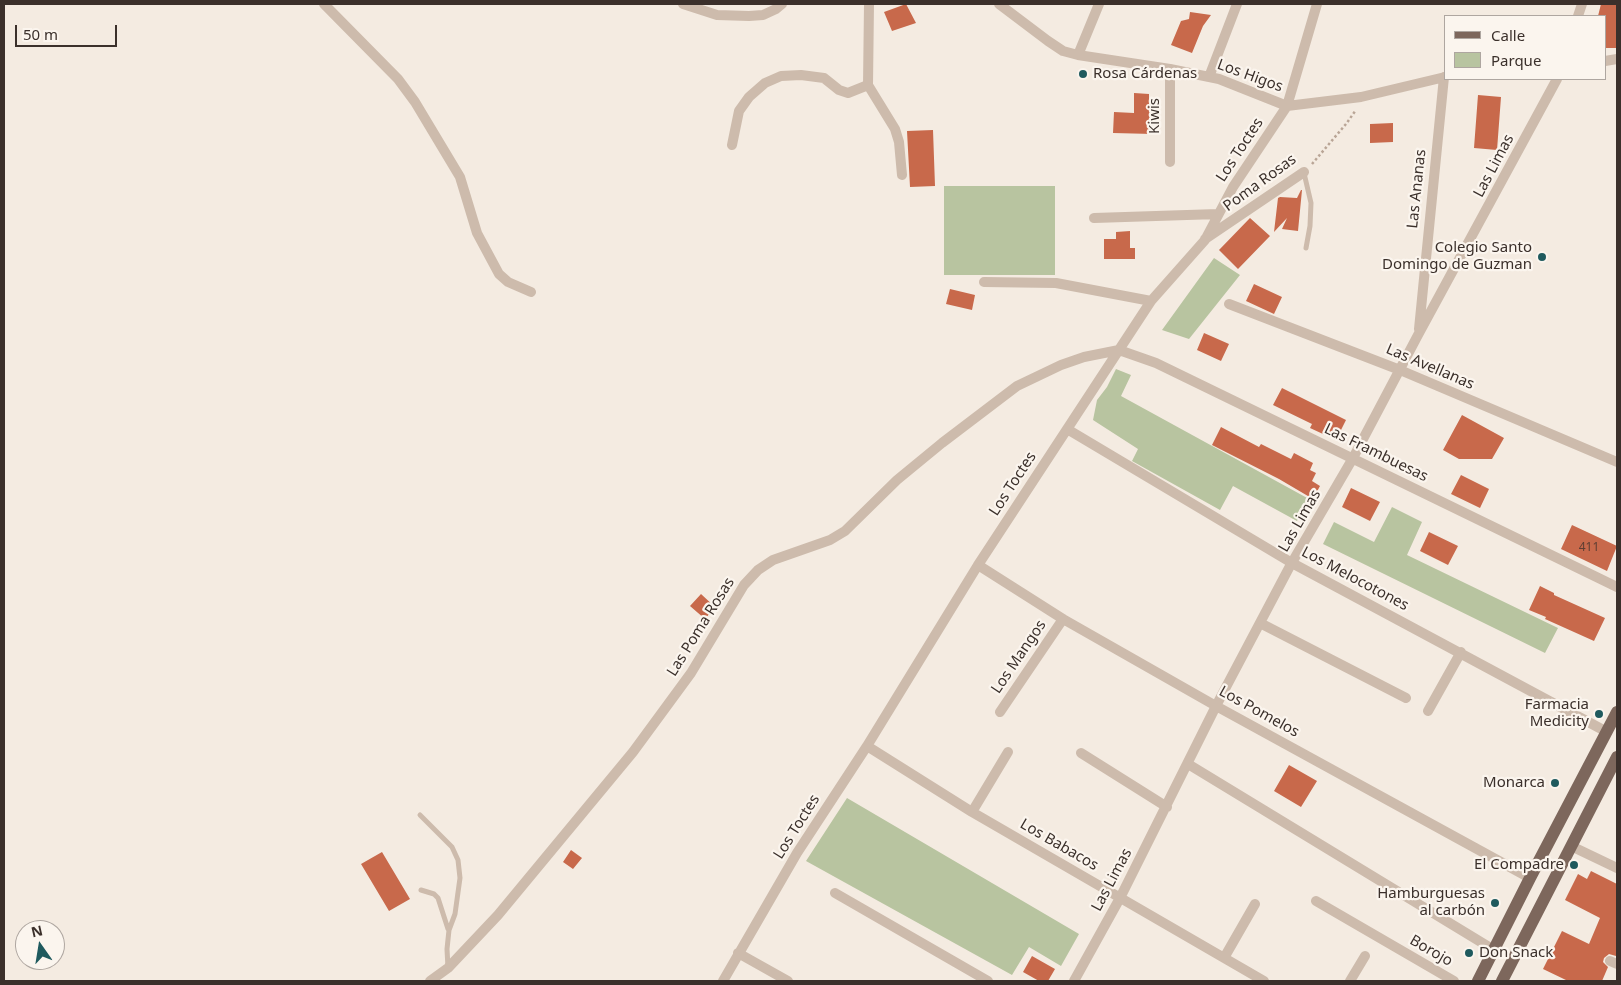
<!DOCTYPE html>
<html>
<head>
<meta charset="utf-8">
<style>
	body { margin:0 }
	#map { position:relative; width:1621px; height:985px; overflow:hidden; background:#f4ebe1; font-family:"Noto Sans",sans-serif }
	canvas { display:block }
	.frame { position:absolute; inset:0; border:5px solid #3b302b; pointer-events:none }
	.legend { position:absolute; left:1444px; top:15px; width:162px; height:65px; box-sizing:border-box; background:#fbf5ee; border:1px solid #aea6a0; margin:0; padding:6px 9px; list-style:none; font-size:15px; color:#3b302b }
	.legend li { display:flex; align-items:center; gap:10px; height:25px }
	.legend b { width:25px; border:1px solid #aea6a0 }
	.north { position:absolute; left:15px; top:920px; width:50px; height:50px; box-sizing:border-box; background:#fbf5ee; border:1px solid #aea6a0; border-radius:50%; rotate:347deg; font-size:14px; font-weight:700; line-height:20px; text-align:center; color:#3b302b }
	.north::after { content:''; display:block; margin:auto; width:18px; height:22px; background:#1f5a5e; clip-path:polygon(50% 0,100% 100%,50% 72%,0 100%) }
	.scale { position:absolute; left:15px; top:25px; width:102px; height:22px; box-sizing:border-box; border:2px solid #3b302b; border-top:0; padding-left:6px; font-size:15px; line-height:18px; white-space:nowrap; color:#3b302b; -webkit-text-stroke:4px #fbf5ee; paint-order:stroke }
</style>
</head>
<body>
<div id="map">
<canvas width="1621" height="985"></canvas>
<div class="frame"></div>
<ul class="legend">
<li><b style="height:6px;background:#7d675c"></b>Calle</li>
<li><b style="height:14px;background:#b8c4a0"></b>Parque</li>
</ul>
<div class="north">N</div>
<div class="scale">50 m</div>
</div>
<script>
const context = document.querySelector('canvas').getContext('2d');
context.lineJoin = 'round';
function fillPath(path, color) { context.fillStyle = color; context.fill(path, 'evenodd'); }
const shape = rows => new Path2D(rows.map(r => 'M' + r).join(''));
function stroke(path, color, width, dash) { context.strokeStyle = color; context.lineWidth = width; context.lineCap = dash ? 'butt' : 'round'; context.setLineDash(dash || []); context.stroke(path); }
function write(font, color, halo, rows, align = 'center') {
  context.font = font + ' "Noto Sans",sans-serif'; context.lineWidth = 4.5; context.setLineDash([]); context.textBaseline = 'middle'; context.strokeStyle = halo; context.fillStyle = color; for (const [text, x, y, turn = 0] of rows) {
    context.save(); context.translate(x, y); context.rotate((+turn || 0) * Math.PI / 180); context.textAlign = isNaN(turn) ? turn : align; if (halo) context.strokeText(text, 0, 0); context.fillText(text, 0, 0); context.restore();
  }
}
const green = shape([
	[1055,186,1055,275,944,275,944,186],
	[1214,258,1240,275,1189,339,1162,330],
	[1116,369,1131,375,1121,396,1309,499,1297,521,1233,486,1220,510,1132,461,1138,449,1093,420,1097,400,1107,387],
	[1392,507,1422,522,1407,555,1558,628,1545,653,1323,544,1334,522,1374,542],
	[847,798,1079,934,1061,966,1029,947,1012,975,806,861]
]);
const building = shape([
	[906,4,916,23,892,31,884,12],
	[1601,4,1617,4,1617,48,1605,48,1605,16,1598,16],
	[1190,12,1211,15,1203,26,1192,53,1171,45,1181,21,1189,19],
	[1134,93,1149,94,1149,111,1153,113,1153,134,1113,133,1114,112,1134,113],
	[1478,95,1501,97,1497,150,1474,148],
	[1393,123,1393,142,1370,143,1370,124],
	[933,130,935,186,910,187,907,131],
	[1301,190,1302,190,1298,231,1282,229,1287,218,1274,232,1278,198,1280,197,1297,198],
	[1250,218,1270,236,1238,269,1219,250],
	[1130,231,1130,248,1135,248,1135,259,1104,259,1104,239,1116,239,1116,232],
	[1254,284,1282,297,1274,314,1246,301],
	[950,289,975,295,972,310,946,304],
	[1204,333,1229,344,1221,361,1197,350],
	[1282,388,1346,420,1336,440,1310,428,1312,424,1273,405],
	[1462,415,1504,438,1492,459,1459,459,1443,450],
	[1221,427,1259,447,1261,444,1291,459,1294,453,1313,463,1310,470,1316,473,1312,481,1320,486,1313,499,1279,479,1212,445],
	[1461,475,1489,489,1480,508,1451,494],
	[1351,488,1380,502,1370,521,1342,507],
	[1572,525,1617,546,1607,571,1561,549],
	[1429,532,1458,546,1448,565,1420,551],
	[1540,586,1554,593,1554,595,1605,618,1594,641,1545,619,1546,617,1529,610],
	[701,594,715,607,705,619,690,606],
	[1289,765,1317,781,1301,807,1274,791],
	[571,850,582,858,573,869,563,862],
	[382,852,410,899,389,911,361,864],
	[1591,871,1617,884,1617,954,1616,956,1609,954,1604,958,1603,962,1608,967,1602,981,1568,981,1543,969,1562,931,1589,944,1600,918,1565,900,1578,874,1587,879],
	[1032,956,1055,969,1048,981,1039,981,1023,972]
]);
const path = shape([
	[1312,164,1346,124,1356,110]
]);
const lane = shape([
	[1304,173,1311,203,1310,226,1306,248],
	[420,815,452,847,458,860,460,878,455,914,449,930,447,949,448,968],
	[421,890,434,894,438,898,448,929]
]);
const street = shape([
	[324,4,398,79,415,102,460,177,477,233,499,274,508,282,531,292],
	[683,4,717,15,749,16,763,15,776,9,782,4],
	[869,4,868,85,895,129,899,142,902,175],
	[999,4,1048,41,1063,51,1078,55,1170,69,1219,79,1287,106,1361,97,1445,77],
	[1578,16,1582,4],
	[1078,55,1099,4],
	[1605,61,1617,59],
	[1209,77,1237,4],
	[732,145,739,111,749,97,765,83,781,76,801,75,824,78,839,90,848,93,868,85],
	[1170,162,1170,69],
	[1094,218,1218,214],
	[1205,239,1304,172],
	[984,282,1056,283,1151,301],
	[1229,304,1400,370,1617,462],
	[1419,329,1444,77],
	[1067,429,1292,563,1607,732],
	[978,565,1063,619,1216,706,1530,878],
	[1260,623,1406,698],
	[1428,711,1461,652],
	[1000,712,1063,619],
	[867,746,972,812,1264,981],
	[1081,753,1167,807],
	[1188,764,1494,950],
	[972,812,1008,752],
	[1571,846,1617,868],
	[835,893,988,981],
	[1316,901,1454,981],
	[738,953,788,981],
	[1224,958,1255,904],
	[1610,961,1617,964],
	[430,981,448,968,498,915,633,752,691,673,744,585,758,570,773,560,830,540,845,531,897,480,942,443,1017,386,1061,365,1084,357,1119,350,1156,363,1617,587],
	[723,981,797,853,867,746,978,565,1151,301,1205,240,1233,187,1287,106,1317,4],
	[1074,981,1120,898,1216,706,1290,566,1353,458,1418,335,1557,79],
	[1350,981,1365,956]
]);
const primary = shape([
	[1478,981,1530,878,1617,712],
	[1502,981,1617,757]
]);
const markers = [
	[1083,74,5,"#1f5a5e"],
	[1542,257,5,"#1f5a5e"],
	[1599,714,5,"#1f5a5e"],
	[1555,783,5,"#1f5a5e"],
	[1574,865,5,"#1f5a5e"],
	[1495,903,5,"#1f5a5e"],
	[1469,953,5,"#1f5a5e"]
];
const numberNames = [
	["411",1589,548]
];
const poiNames = [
	["Rosa Cárdenas",1093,74,"left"],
	["Colegio Santo",1532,248],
	["Domingo de Guzman",1532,265],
	["Farmacia",1589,705],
	["Medicity",1589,722],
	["Monarca",1545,783],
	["El Compadre",1564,865],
	["Hamburguesas",1485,894],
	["al carbón",1485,911],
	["Don Snack",1479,953,"left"]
];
const streetNames = [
	["Los Higos",1250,76,20],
	["Kiwis",1155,116,-90],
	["Los Toctes",1240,150,-57],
	["Las Limas",1494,166,-62],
	["Poma Rosas",1260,183,-36],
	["Las Ananas",1417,189,-84],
	["Las Avellanas",1430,367,23],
	["Las Frambuesas",1376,453,26],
	["Los Toctes",1013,484,-57],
	["Las Limas",1300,521,-60],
	["Los Melocotones",1355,579,28],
	["Las Poma Rosas",701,627,-58],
	["Los Mangos",1019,657,-56],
	["Los Pomelos",1259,712,29],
	["Los Toctes",797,827,-58],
	["Los Babacos",1059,845,30],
	["Las Limas",1112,880,-62],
	["Borojo",1431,951,30]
];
fillPath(green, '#b8c4a0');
fillPath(building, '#c8694b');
stroke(path, '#b9a596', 2.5, [2.5, 2.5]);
stroke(lane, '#cdbbac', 5);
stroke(street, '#cdbbac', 10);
stroke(primary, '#7d675c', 12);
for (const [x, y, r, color] of markers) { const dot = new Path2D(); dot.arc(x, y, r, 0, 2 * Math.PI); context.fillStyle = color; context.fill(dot); stroke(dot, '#fbf5ee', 2); }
write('12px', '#5e3e33', null, numberNames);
write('15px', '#3b302b', '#fbf5ee', poiNames, 'right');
write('15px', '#3b302b', '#fbf5ee', streetNames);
</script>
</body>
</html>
